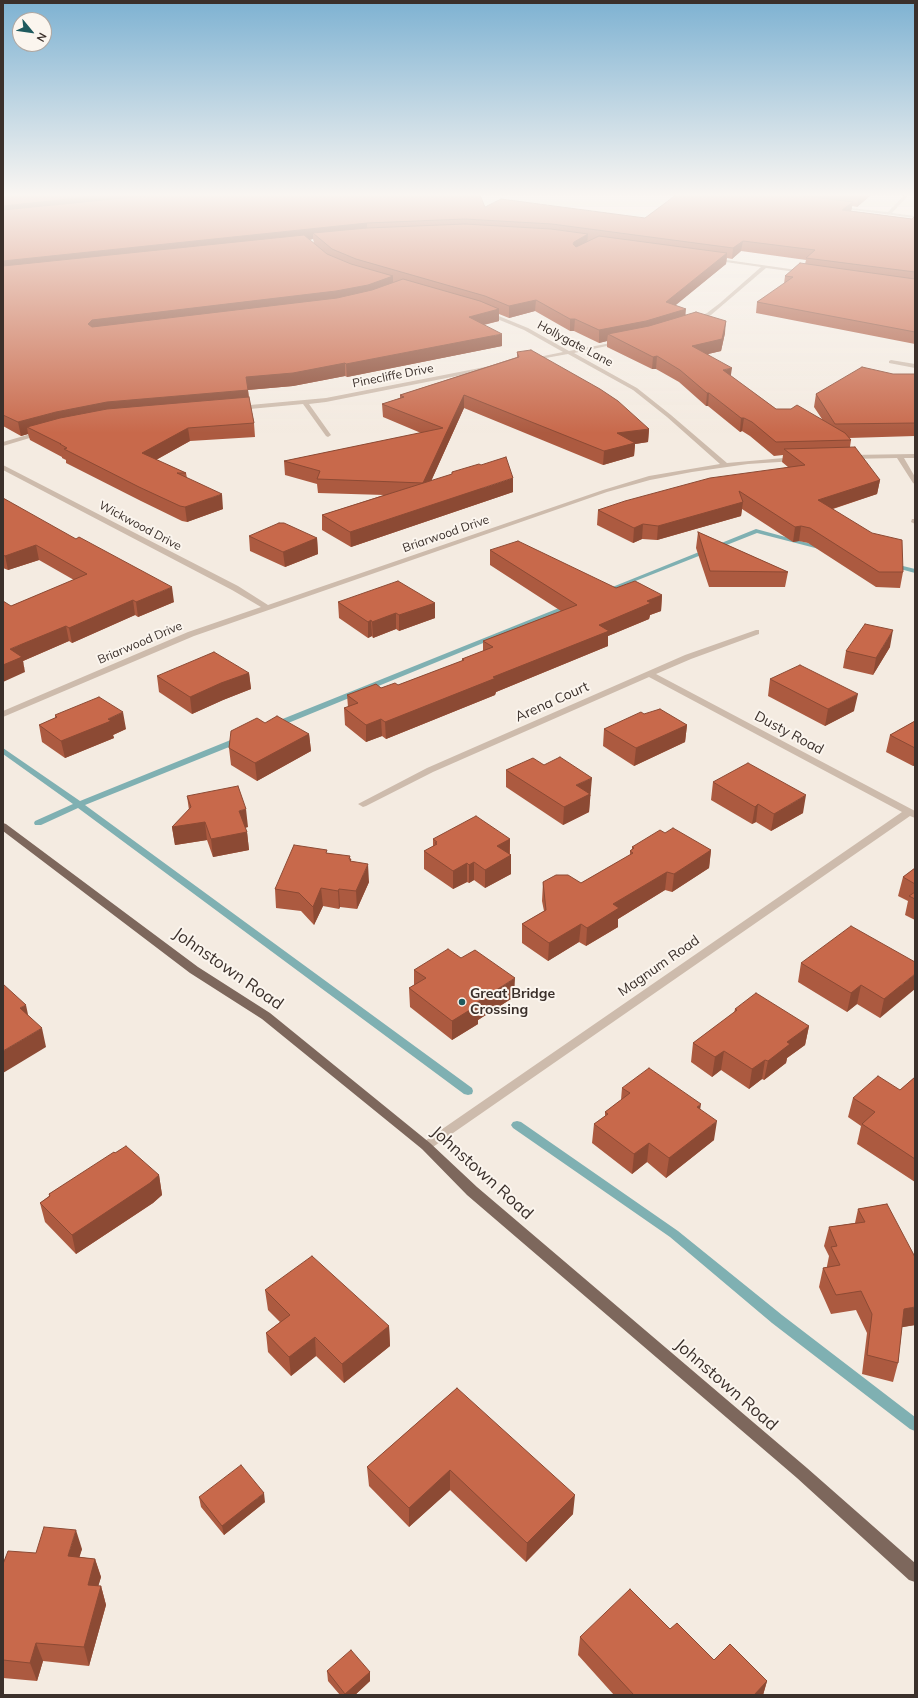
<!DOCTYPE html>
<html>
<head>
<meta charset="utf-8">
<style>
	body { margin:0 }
	#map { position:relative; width:918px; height:1698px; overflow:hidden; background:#f4ebe1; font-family:Mulish,sans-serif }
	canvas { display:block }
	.frame { position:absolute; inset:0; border:4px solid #3b302b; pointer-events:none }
	.north { position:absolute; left:12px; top:12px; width:40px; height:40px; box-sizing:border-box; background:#fbf5ee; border:1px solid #aea6a0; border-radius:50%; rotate:119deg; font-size:11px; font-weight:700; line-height:16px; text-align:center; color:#3b302b }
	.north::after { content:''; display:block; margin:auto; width:14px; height:18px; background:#1f5a5e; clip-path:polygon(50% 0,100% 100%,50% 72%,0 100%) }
</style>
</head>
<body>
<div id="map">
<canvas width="918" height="1698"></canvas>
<div class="frame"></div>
<div class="north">N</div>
</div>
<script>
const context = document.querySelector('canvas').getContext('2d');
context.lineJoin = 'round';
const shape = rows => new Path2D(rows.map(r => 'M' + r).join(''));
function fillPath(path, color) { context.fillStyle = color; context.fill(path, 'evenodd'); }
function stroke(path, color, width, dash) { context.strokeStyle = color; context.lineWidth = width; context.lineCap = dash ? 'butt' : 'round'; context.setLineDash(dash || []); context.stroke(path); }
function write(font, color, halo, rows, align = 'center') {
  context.font = font + ' Mulish,sans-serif'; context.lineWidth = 4; context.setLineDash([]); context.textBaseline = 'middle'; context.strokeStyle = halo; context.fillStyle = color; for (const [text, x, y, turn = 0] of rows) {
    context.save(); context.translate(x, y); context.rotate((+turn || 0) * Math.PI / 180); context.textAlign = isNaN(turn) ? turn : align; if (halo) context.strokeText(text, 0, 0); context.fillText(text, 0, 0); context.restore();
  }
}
const stream = shape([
	[756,529,826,548,823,550,757,533,605,593,601,593,600,592,756,529],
	[891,563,915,569,915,573,889,566,888,565,891,563],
	[569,604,573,606,571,607,276,728,270,728,269,726,270,724,569,604],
	[238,737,241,737,245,739,244,741,85,805,472,1088,473,1091,472,1094,468,1095,464,1094,78,808,41,825,35,825,34,823,35,821,73,804,3,754,3,748,80,801,238,737],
	[517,1121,521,1122,678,1231,782,1315,915,1417,915,1431,910,1429,772,1323,670,1237,513,1128,511,1125,513,1122,517,1121]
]);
const minor = shape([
	[904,195,909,195,892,213,915,216,915,218,838,208,840,207,888,212,904,195],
	[713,258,804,271,806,272,804,273,766,268,711,315,696,322,692,322,692,320,707,313,720,303,761,267,711,260,713,258],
	[485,312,489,312,528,328,569,351,621,341,621,343,574,353,637,388,671,415,727,463,795,457,798,459,795,461,748,464,692,472,650,480,607,492,194,636,3,717,3,711,188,632,261,607,232,590,3,470,3,465,238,586,268,605,603,490,649,476,720,464,667,417,633,390,568,354,529,361,529,359,563,352,524,330,485,314,485,312],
	[891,360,915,364,915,368,889,363,889,361,891,360],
	[490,366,493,368,492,369,326,402,309,404,331,435,328,437,326,436,303,404,239,410,236,408,239,406,326,398,490,366],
	[41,431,43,432,43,434,3,446,3,442,41,431],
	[915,454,915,458,904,458,915,477,915,484,913,483,897,458,849,459,846,457,849,455,915,454],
	[912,519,915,519,915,524,911,522,912,519],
	[756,630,759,630,759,634,691,659,656,674,915,811,915,818,910,816,430,1149,426,1151,422,1149,420,1146,422,1143,902,812,649,677,433,772,366,806,363,807,358,804,427,768,685,655,756,630]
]);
const major = shape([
	[3,823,6,824,198,967,270,1013,430,1143,477,1187,807,1468,915,1563,915,1582,909,1580,797,1478,467,1195,422,1149,262,1019,190,973,3,831,3,823]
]);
const wall = shape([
	[3,195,485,207,645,218,676,195,871,195,857,207,852,206,851,211,912,219,915,216,915,344,756,313,757,302,784,284,785,276,805,264,806,260,741,251,732,259,727,258,726,264,675,305,686,315,725,333,721,351,708,354,731,376,776,409,822,419,814,407,816,394,893,374,915,374,915,436,849,438,851,440,850,447,880,480,877,494,833,509,903,572,900,588,876,587,808,543,799,541,793,542,742,509,741,516,657,540,642,539,633,543,597,525,598,510,788,467,782,462,783,455,774,456,750,436,742,431,740,432,708,406,706,406,679,382,656,369,652,369,607,347,607,341,599,343,574,331,570,331,535,311,509,318,499,314,499,321,484,325,502,346,347,377,345,376,293,386,248,390,249,397,254,423,255,437,190,441,156,460,186,473,187,478,223,509,187,522,182,521,141,501,66,463,66,460,62,458,62,457,30,440,28,434,21,436,3,426],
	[313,239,314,243,310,240],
	[517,352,649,429,648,442,635,444,634,456,603,465,464,408,431,481,513,492,351,547,322,530,322,515,384,495,318,493,317,484,285,475,284,461,421,433,383,417,382,404,400,398,400,395,517,357],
	[3,498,174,602,138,617,135,615,72,643,69,641,23,661,25,672,11,606,74,580,39,560,8,570,3,568],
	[698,532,788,572,785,587,709,587,696,548],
	[249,536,317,538,318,554,285,567,250,551],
	[490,550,616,588,662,595,661,611,650,615,649,619,608,636,608,646,496,692,495,695,386,739,382,736,366,742,345,725,344,708,348,707,347,695,381,688,398,685,462,661,462,659,483,651,483,641,561,611,490,565],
	[338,602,435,603,435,618,399,631,396,629,373,638,372,636,368,638,339,618],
	[890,647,873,675,843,668,846,651],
	[249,673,251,689,223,700,192,714,159,692,157,676],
	[770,679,854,711,825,726,768,696],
	[644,714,687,725,685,742,634,766,603,746,604,729],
	[55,715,126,729,113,735,114,738,65,758,42,742,39,725,55,718],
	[915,721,915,765,913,766,886,752,890,735],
	[265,723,309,734,311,751,257,781,231,765,229,748],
	[506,770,591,795,590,796,589,812,563,825,506,787],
	[713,782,803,813,771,831,756,822,752,824,711,800],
	[187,796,248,827,245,828,247,832,249,850,213,857,207,840,175,845,172,827,189,810],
	[665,833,711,850,709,868,672,892,665,890,618,919,618,927,586,946,579,942,548,961,522,943,522,924,544,911,542,901,543,882,581,883,630,855,630,851,632,849,632,847],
	[433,839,510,839,510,854,511,855,511,874,485,888,474,880,469,883,467,882,453,889,424,869,424,851,433,847],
	[327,853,351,859,351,861,369,882,357,909,340,907,339,909,323,906,314,925,301,911,276,908,275,889],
	[915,868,915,920,905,915,908,901,898,896,903,877],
	[461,958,514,997,478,1020,478,1024,452,1040,410,1007,409,988,414,985,414,970],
	[915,962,880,1018,857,1004,847,1012,798,982,801,963],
	[735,1009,809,1026,805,1045,787,1058,786,1063,764,1080,762,1079,749,1089,721,1070,712,1077,691,1062,693,1043,734,1013],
	[915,1077,915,1182,857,1144,861,1126,848,1117,853,1098,900,1090],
	[622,1088,700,1109,714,1140,666,1178,647,1162,632,1174,592,1143,594,1124,605,1116,605,1112,621,1100],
	[115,1153,159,1175,162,1195,153,1203,76,1254,45,1222,40,1203,49,1196,49,1194],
	[887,1204,915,1325,902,1327,898,1363,893,1382,862,1374,867,1333,856,1310,831,1314,819,1287,823,1268,827,1267,827,1266,829,1256,824,1246,829,1227,855,1223,858,1209],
	[265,1290,389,1326,390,1346,344,1383,316,1356,291,1376,268,1352,266,1333,280,1322,268,1310],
	[457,1388,573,1514,526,1562,450,1490,409,1527,369,1486,367,1467],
	[199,1497,265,1502,224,1535,201,1507],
	[82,1549,79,1557,95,1559,101,1577,98,1586,101,1586,106,1605,89,1666,43,1661,37,1681,3,1678,3,1564,36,1553],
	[670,1629,714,1660,767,1681,763,1695,614,1695,578,1655,580,1637],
	[327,1671,370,1672,370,1681,355,1695,340,1695,328,1681]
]);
const shadedWall = shape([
	[106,195,204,195,3,216,3,206],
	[861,195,871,195,857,207,859,197],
	[853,202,851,212,842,210],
	[367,223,367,234,313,233,313,239,3,272,3,261],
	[588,234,587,245,573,253,574,242],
	[743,241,741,251,732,259,733,248],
	[727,253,726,264,665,314,666,302],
	[393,276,393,287,369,297,94,332,88,324,92,320],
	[536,300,535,311,509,318,509,306],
	[499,309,499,321,469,328,469,317],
	[686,309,685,320,608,334,607,341,599,343,599,330],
	[570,319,575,319,574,331,570,331],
	[726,321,725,333,721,351,691,358,692,346],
	[502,334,502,346,347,377,346,364],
	[657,356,656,369,652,369,653,357],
	[345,363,345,376,293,386,247,390,246,377],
	[732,368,730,381,723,370],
	[248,390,249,403,27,427,28,434,21,436,18,422,56,412,107,402],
	[707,393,709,393,708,406,706,406],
	[464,395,464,408,424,497,423,483],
	[741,418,744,418,742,431,740,432],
	[188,428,190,441,143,467,142,453],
	[649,429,648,442,635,444,634,456,603,465,604,451,617,433],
	[513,478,513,492,351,547,350,532],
	[880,480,877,494,816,514,818,500],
	[222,494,223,509,187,522,185,507],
	[743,502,741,516,657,540,658,526],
	[643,524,642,539,633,543,634,528],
	[801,526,799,541,793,542,795,527],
	[317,538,318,554,285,567,283,552],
	[36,545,39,560,8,570,5,556],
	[172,587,174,602,138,617,136,602],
	[662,595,661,611,650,615,649,619,608,636,608,646,496,692,495,695,386,739,385,722,493,677,599,625,647,601],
	[133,600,135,615,72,643,69,628],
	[435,603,435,618,399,631,399,615],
	[396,613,396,629,373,638,372,622],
	[371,620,372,636,368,638,368,622],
	[66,626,69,641,23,661,25,672,3,682,3,665,10,649],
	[893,630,890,647,873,675,876,658],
	[249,673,251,689,223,700,192,714,190,697,221,683],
	[858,694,854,711,825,726,828,709],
	[123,712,126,729,113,735,114,738,65,758,61,741],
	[381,719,382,736,366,742,366,725],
	[687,725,685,742,634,766,636,748],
	[309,734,311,751,257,781,255,763],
	[915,756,915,765,913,766],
	[592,778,589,812,563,825,564,807,576,785],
	[806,795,803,813,771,831,774,814],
	[758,804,756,822,752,824,755,807],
	[246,809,248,827,241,828,239,811],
	[205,822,207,840,175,845,172,827],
	[247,832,249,850,213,857,211,839],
	[510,839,509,856,511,855,511,874,485,888,485,870,497,846],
	[711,850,709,868,672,892,674,874],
	[474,862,474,880,469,883,469,865],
	[467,863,467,882,453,889,453,871],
	[368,864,369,882,357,909,356,891],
	[667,872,665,890,618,919,618,927,586,946,587,928,613,904],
	[321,888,323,906,314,925,313,907],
	[339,889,340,907,339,909,338,891],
	[581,924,579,942,548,961,549,943],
	[915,974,915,989,880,1018,884,999],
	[515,978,514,997,478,1020,478,1024,452,1040,452,1021,476,1003],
	[861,985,857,1004,847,1012,851,993],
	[26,1005,30,1024,20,1008],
	[809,1026,805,1045,787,1058,786,1063,764,1080,768,1061,787,1042],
	[42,1028,46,1047,3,1073,3,1051],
	[724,1051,721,1070,712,1077,715,1057],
	[765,1060,762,1079,749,1089,752,1069],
	[701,1104,698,1123,697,1107],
	[717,1121,714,1140,666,1178,669,1158],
	[649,1143,647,1162,632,1174,634,1154],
	[159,1175,162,1195,153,1203,76,1254,72,1235],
	[915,1307,915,1325,898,1328,904,1309],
	[389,1326,390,1346,344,1383,342,1364],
	[315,1337,316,1356,291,1376,289,1357],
	[450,1470,450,1490,409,1527,409,1508],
	[264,1493,265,1502,224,1535,222,1526],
	[575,1495,573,1514,526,1562,527,1543],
	[76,1530,82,1549,74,1575,68,1556],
	[95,1559,101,1577,93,1604,88,1585],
	[101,1586,106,1605,89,1666,84,1647],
	[36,1643,43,1661,37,1681,30,1663],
	[370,1672,370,1681,355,1695,345,1695,345,1694],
	[767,1681,763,1695,754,1695]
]);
const building = shape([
	[3,195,106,195,3,206,3,195],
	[153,195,480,195,485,207,501,199,645,218,676,195,798,195,853,202,842,210,912,219,915,216,915,272,806,258,815,250,743,241,733,248,552,224,465,219,367,223,3,261,3,210,153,195],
	[843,195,861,195,859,197,843,195],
	[465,224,551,229,588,234,574,242,573,244,576,247,599,236,727,253,666,302,686,309,646,321,599,330,575,319,570,319,536,300,509,306,485,296,356,259,332,249,313,233,367,228,465,224],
	[304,235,327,254,351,264,393,276,368,285,336,291,92,320,88,324,92,327,337,298,372,290,403,279,480,301,499,309,469,317,502,334,346,364,345,363,293,373,246,377,248,390,107,402,56,412,18,422,3,415,3,266,304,235],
	[800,263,915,279,915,332,757,302,793,277,785,276,800,263],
	[696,312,726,321,722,339,692,346,732,368,723,370,776,409,791,409,797,405,845,433,851,440,776,442,752,422,744,418,741,418,709,393,707,393,680,370,657,356,653,357,608,334,649,326,696,312],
	[531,350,600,389,618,401,649,429,617,433,635,443,604,451,464,395,423,483,317,479,320,471,284,461,443,428,382,404,404,397,400,395,519,357,517,352,531,350],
	[862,367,893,374,915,374,915,423,835,424,816,394,862,367],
	[249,397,254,423,188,428,142,453,186,473,177,473,222,494,185,507,180,506,139,487,64,449,67,448,60,444,61,444,27,427,60,418,107,409,249,397],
	[855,447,880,480,818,500,872,533,902,540,903,572,879,572,810,528,801,526,795,527,739,491,743,502,658,526,643,524,634,528,598,510,625,501,710,478,805,465,784,449,855,447],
	[506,457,513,478,350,532,322,515,452,474,452,472,479,464,481,465,506,457],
	[3,498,76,539,79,537,172,587,136,602,133,600,69,628,66,626,10,649,22,657,3,665,3,601,11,606,87,574,36,545,5,556,3,555,3,498],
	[279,523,284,523,317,538,283,552,249,536,279,523],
	[698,532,788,572,710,571,698,532],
	[518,541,616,588,635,581,662,595,647,601,651,603,599,625,609,631,493,677,496,678,385,722,381,719,366,725,344,708,358,703,347,695,376,684,381,688,395,683,398,685,464,660,462,659,493,647,483,641,577,605,490,550,518,541],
	[398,581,435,603,399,615,396,613,372,622,371,620,368,622,338,602,398,581],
	[865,624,893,630,876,658,846,651,865,624],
	[214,652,249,673,221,683,190,697,157,676,214,652],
	[800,665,858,694,828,709,770,679,800,665],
	[99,697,123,712,108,719,111,721,61,741,39,725,57,717,55,715,99,697],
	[660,709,687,725,636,748,604,729,641,712,644,714,660,709],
	[277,716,309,734,255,763,229,748,231,731,257,718,265,723,277,716],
	[915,721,915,748,890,735,915,721],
	[560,757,592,778,576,785,590,794,564,807,506,770,533,758,544,765,560,757],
	[748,763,806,795,774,814,758,804,755,807,713,782,748,763],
	[238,786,246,809,239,811,247,832,211,839,205,822,172,827,191,807,187,796,238,786],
	[476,816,510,839,497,846,511,855,485,870,474,862,469,865,467,863,453,871,424,851,437,844,435,843,437,842,433,839,476,816],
	[673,828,711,850,674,874,667,872,613,904,619,908,587,928,581,924,549,943,522,924,546,910,543,882,556,875,568,875,581,883,633,853,630,851,634,848,632,847,660,830,665,833,673,828],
	[294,845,327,850,326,853,350,856,349,859,351,859,350,861,368,864,356,891,339,889,338,891,321,888,313,907,299,893,275,889,294,845],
	[915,868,915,884,903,877,915,868],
	[915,892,915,899,909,896,915,892],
	[851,926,915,962,915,974,884,999,861,985,851,993,801,963,851,926],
	[448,949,461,958,475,950,515,978,476,1003,478,1005,452,1021,409,988,426,978,414,970,448,949],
	[3,984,26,1005,20,1008,42,1028,3,1051,3,984],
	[756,993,809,1026,787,1042,790,1044,768,1061,765,1060,752,1069,724,1051,715,1057,693,1043,737,1010,735,1009,756,993],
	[649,1068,701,1104,697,1107,717,1121,669,1158,649,1143,634,1154,594,1124,608,1114,605,1112,630,1093,622,1088,649,1068],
	[878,1076,900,1090,915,1077,915,1159,862,1124,875,1112,853,1098,878,1076],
	[126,1146,159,1175,150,1183,72,1235,40,1203,50,1196,49,1194,114,1152,115,1153,126,1146],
	[887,1204,915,1257,915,1307,904,1309,898,1363,867,1355,872,1314,861,1291,836,1295,823,1268,840,1265,831,1247,837,1246,829,1227,865,1222,858,1209,887,1204],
	[312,1256,389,1326,342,1364,315,1337,289,1357,266,1333,290,1315,265,1290,312,1256],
	[457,1388,575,1495,527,1543,450,1470,409,1508,367,1467,457,1388],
	[241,1465,264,1493,222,1526,199,1497,241,1465],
	[44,1527,76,1530,68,1556,95,1559,88,1585,101,1586,84,1647,36,1643,30,1663,3,1660,3,1564,8,1551,36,1553,44,1527],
	[630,1589,670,1629,677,1623,714,1660,730,1644,767,1681,754,1695,634,1695,580,1637,630,1589],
	[351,1650,370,1672,345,1694,327,1671,351,1650]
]);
const markers = [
	[462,1002,4,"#1f5a5e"]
];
const farStreetnames = [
	["Hollygate Lane",575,344,28],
	["Pinecliffe Drive",393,376,-11],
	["Wickwood Drive",140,526,28],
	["Briarwood Drive",446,534,-19],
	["Briarwood Drive",140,643,-23]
];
const streetNames = [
	["Arena Court",552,702,-24],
	["Dusty Road",789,733,28],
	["Magnum Road",659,966,-35]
];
const poiNames = [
	["Great Bridge",470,994],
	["Crossing",470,1010]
];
const nearStreetnames = [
	["Johnstown Road",228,969,35],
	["Johnstown Road",482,1173,42],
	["Johnstown Road",726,1385,41]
];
fillPath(stream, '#7fb0b2');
fillPath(minor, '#cdbbac');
fillPath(major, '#7d675c');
fillPath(wall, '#ac5a40');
fillPath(shadedWall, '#8c4a34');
fillPath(building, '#c8694b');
stroke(building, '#8c4a34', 1);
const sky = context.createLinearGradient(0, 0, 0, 433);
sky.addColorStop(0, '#7eb2d2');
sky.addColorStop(0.45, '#faf6f2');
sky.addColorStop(1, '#faf6f200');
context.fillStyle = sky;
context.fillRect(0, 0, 918, 433);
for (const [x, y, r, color] of markers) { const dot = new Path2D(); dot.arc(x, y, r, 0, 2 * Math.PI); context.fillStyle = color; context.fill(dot); stroke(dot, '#fbf5ee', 1.5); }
write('12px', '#3b302b', '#fbf5ee', farStreetnames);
write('14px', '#3b302b', '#fbf5ee', streetNames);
write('bold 14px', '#3b302b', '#fbf5ee', poiNames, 'left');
write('17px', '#3b302b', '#fbf5ee', nearStreetnames);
</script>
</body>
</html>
